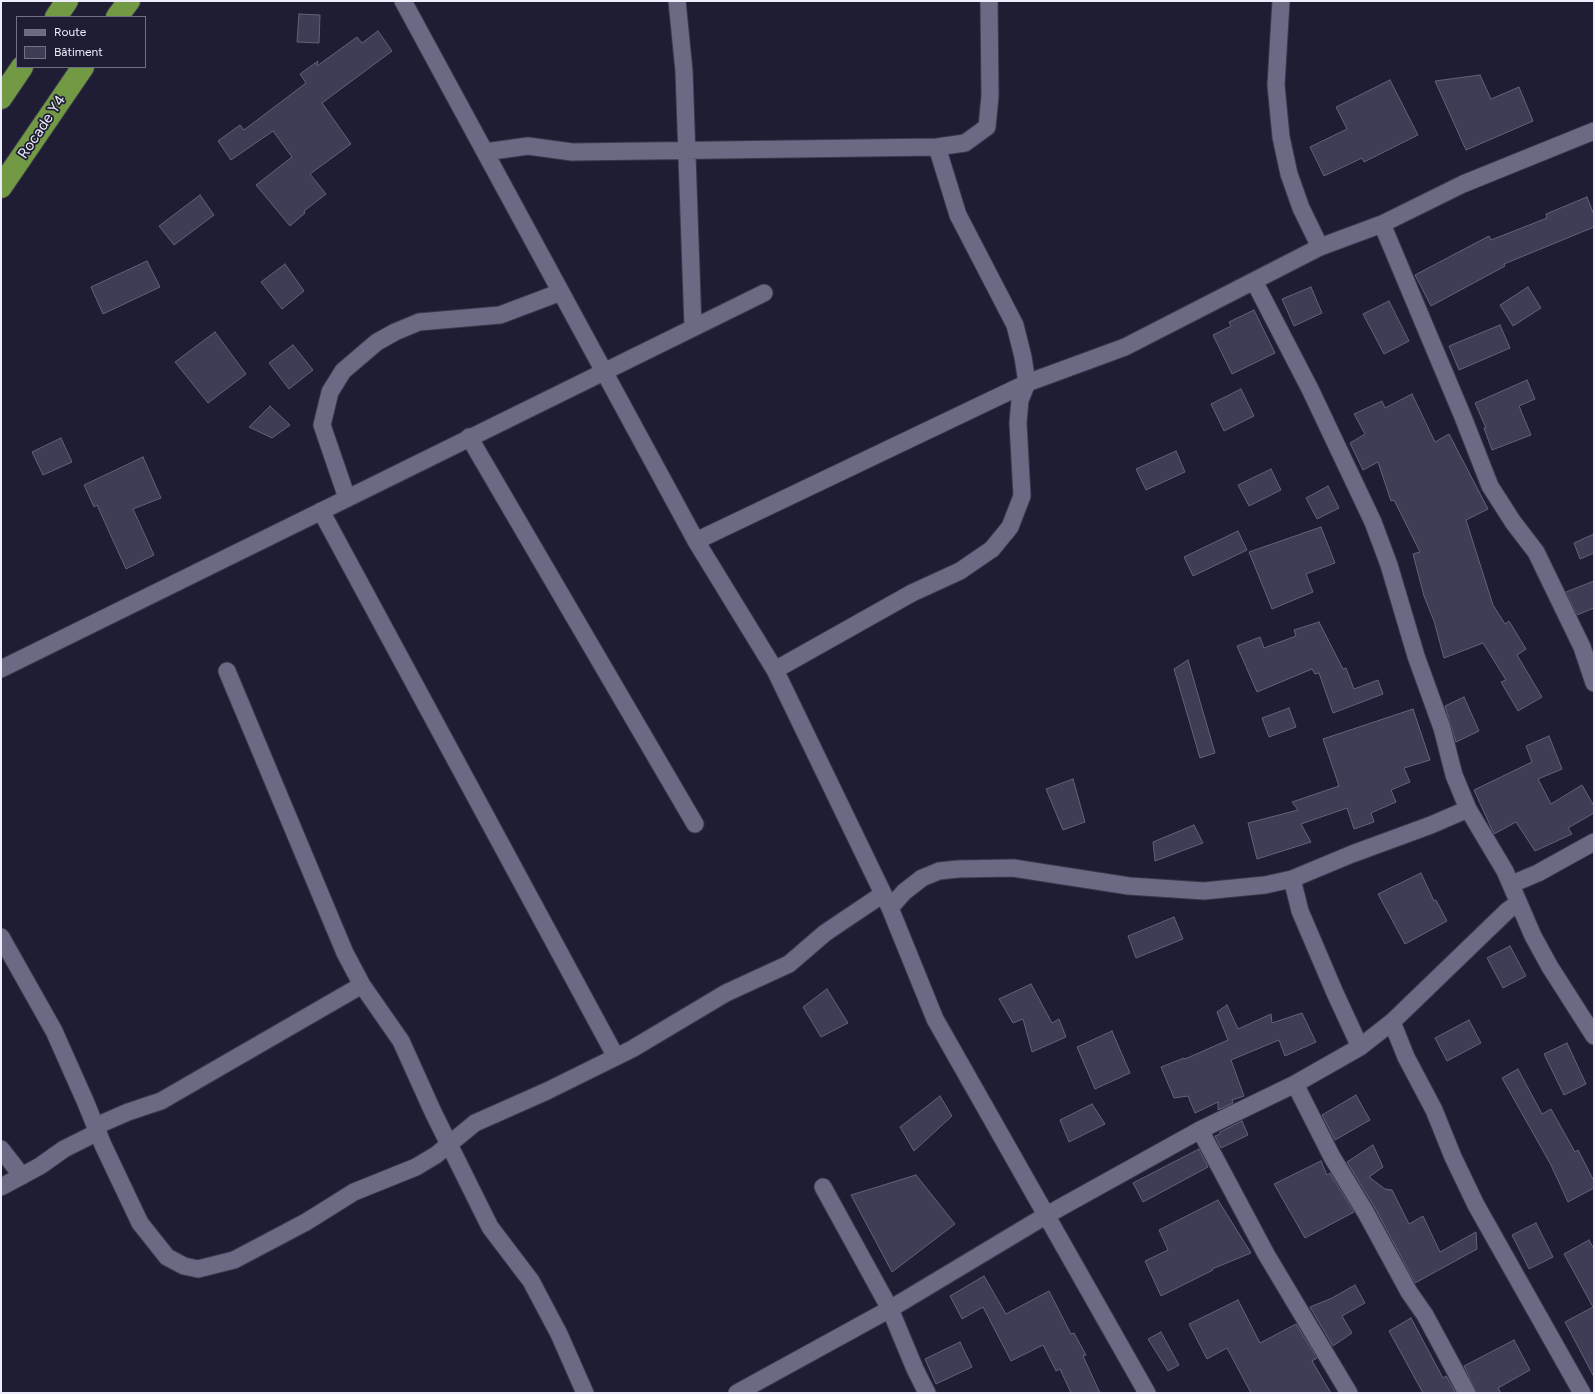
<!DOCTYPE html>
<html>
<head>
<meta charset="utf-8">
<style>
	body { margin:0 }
	#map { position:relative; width:1595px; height:1394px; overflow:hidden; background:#1e1d33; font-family:Figtree,sans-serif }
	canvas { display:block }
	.frame { position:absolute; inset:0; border:2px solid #ededfd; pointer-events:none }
	.legend { position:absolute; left:16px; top:16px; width:130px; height:52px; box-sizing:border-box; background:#1e1d33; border:1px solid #717084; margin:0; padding:5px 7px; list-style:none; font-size:12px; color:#ededfd }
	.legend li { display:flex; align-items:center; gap:8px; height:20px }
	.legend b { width:20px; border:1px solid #717084 }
</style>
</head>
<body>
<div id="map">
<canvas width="1595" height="1394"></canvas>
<div class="frame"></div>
<ul class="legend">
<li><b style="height:5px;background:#6a6a85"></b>Route</li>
<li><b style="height:11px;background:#3e3d56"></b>Bâtiment</li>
</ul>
</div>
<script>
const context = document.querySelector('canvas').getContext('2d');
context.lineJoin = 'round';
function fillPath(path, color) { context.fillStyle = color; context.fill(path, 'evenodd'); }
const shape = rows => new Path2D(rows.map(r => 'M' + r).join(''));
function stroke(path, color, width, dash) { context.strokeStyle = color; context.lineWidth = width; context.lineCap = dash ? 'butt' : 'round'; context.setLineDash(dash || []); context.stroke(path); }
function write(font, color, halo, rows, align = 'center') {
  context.font = font + ' Figtree,sans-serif'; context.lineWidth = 3.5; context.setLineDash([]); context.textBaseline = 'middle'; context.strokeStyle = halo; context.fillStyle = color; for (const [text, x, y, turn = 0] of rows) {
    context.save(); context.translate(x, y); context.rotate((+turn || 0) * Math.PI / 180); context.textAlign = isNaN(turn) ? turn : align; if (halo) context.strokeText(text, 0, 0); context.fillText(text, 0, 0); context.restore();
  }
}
const building = shape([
	[299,14,320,15,319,43,297,42,299,14],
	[378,31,392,51,322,103,351,144,310,174,326,194,304,211,305,213,290,226,256,185,292,157,273,131,231,160,218,141,240,125,244,130,306,83,300,74,318,61,317,66,357,37,362,43,378,31],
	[1480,75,1491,99,1519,87,1533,121,1466,150,1435,81,1480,75],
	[1390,80,1418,135,1364,162,1362,158,1324,176,1310,147,1347,129,1336,107,1390,80],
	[200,195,214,215,174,245,159,226,200,195],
	[1587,197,1594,215,1594,227,1504,264,1505,266,1431,306,1415,275,1489,236,1491,240,1547,218,1546,214,1587,197],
	[147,261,160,287,103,314,91,287,147,261],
	[285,264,304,291,282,309,261,282,285,264],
	[1311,287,1322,313,1294,326,1282,299,1311,287],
	[1528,287,1541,308,1513,326,1500,305,1528,287],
	[1389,301,1409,341,1384,354,1363,314,1389,301],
	[1254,310,1275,353,1232,374,1213,335,1231,326,1229,322,1254,310],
	[1500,325,1510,348,1459,370,1449,346,1500,325],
	[215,332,246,374,208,403,175,362,215,332],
	[293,345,313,370,289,389,269,363,293,345],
	[1527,380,1535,399,1519,406,1531,435,1492,450,1484,428,1486,428,1475,403,1527,380],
	[1241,389,1254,416,1224,431,1211,404,1241,389],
	[1412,394,1435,442,1449,434,1488,509,1466,520,1493,605,1505,624,1509,621,1526,649,1517,655,1542,697,1518,711,1501,682,1506,680,1483,643,1444,658,1434,621,1424,596,1413,554,1420,552,1394,500,1391,501,1378,462,1363,470,1350,443,1365,434,1354,414,1382,401,1385,408,1412,394],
	[270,406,290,425,272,438,249,427,270,406],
	[61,438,72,462,43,475,32,452,61,438],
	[1176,451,1185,472,1146,490,1136,469,1176,451],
	[143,457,161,498,133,509,154,555,126,569,97,505,94,507,84,485,143,457],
	[1271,469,1281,490,1249,506,1238,485,1271,469],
	[1328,486,1339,508,1317,519,1306,498,1328,486],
	[1321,527,1335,563,1306,574,1313,592,1272,609,1249,552,1321,527],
	[1238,531,1247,550,1193,576,1184,557,1238,531],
	[1594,534,1594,553,1580,559,1574,543,1594,534],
	[1594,581,1594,608,1577,615,1566,592,1594,581],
	[1319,622,1343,669,1346,668,1354,689,1378,680,1383,694,1333,713,1319,673,1315,674,1312,669,1257,692,1237,646,1260,637,1264,648,1296,636,1294,630,1319,622],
	[1188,660,1215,753,1200,758,1174,669,1188,660],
	[1464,697,1479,731,1456,742,1445,706,1464,697],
	[1289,708,1296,727,1269,737,1262,718,1289,708],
	[1413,709,1430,760,1404,768,1410,782,1391,790,1396,802,1371,813,1374,822,1354,829,1347,808,1301,824,1311,842,1257,859,1248,823,1298,810,1292,802,1339,786,1323,739,1413,709],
	[1549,736,1562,769,1538,779,1551,804,1582,785,1594,806,1594,813,1568,828,1572,834,1535,851,1516,822,1494,834,1474,790,1532,762,1526,746,1549,736],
	[1073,779,1085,822,1063,830,1046,789,1073,779],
	[1194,825,1203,843,1155,861,1153,842,1194,825],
	[1421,873,1434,901,1436,900,1447,921,1405,944,1378,894,1421,873],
	[1174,917,1183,939,1136,958,1128,936,1174,917],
	[1510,946,1526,976,1503,988,1487,958,1510,946],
	[1031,984,1052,1023,1059,1019,1066,1037,1032,1052,1023,1019,1013,1023,999,999,1031,984],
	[827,989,848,1023,821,1037,803,1007,827,989],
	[1227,1005,1238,1029,1271,1014,1272,1023,1302,1013,1316,1042,1285,1056,1279,1040,1231,1060,1244,1096,1232,1100,1233,1103,1218,1110,1218,1102,1195,1113,1188,1096,1174,1098,1161,1067,1184,1058,1185,1059,1228,1040,1217,1012,1227,1005],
	[1469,1020,1481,1043,1447,1061,1435,1038,1469,1020],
	[1112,1031,1130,1073,1095,1089,1077,1047,1112,1031],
	[1567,1043,1586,1084,1564,1095,1544,1054,1567,1043],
	[1518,1069,1542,1114,1551,1109,1575,1152,1578,1150,1594,1181,1594,1188,1568,1202,1551,1165,1502,1078,1518,1069],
	[1356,1095,1370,1120,1335,1140,1322,1115,1356,1095],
	[940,1096,952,1116,914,1151,900,1127,940,1096],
	[1092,1104,1105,1124,1069,1142,1060,1120,1092,1104],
	[1242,1121,1248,1135,1221,1148,1215,1136,1220,1134,1220,1132,1242,1121],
	[1373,1145,1383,1167,1369,1177,1385,1189,1392,1190,1409,1224,1423,1216,1440,1252,1476,1232,1477,1249,1415,1283,1375,1208,1347,1162,1373,1145],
	[1199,1149,1208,1167,1143,1202,1133,1183,1199,1149],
	[1321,1161,1327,1175,1330,1173,1354,1212,1305,1238,1274,1184,1321,1161],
	[916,1175,955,1224,892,1272,851,1195,916,1175],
	[1218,1200,1251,1253,1212,1269,1213,1270,1161,1296,1145,1261,1168,1250,1159,1230,1218,1200],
	[1536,1223,1553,1257,1529,1269,1512,1235,1536,1223],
	[1589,1240,1594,1249,1594,1377,1565,1322,1593,1307,1564,1254,1589,1240],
	[984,1276,1006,1314,1049,1291,1071,1334,1074,1333,1086,1355,1083,1356,1100,1393,1071,1393,1060,1369,1056,1371,1043,1345,1011,1361,983,1307,962,1319,950,1296,984,1276],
	[1355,1285,1365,1303,1342,1316,1352,1333,1333,1346,1310,1307,1332,1298,1355,1285],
	[1238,1300,1260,1343,1296,1324,1317,1358,1312,1361,1331,1393,1251,1393,1227,1348,1207,1359,1189,1324,1238,1300],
	[1411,1318,1443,1378,1446,1376,1456,1393,1423,1393,1389,1331,1411,1318],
	[1161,1332,1179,1365,1168,1371,1148,1339,1161,1332],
	[1514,1340,1530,1370,1498,1388,1501,1393,1477,1393,1464,1366,1514,1340],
	[960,1342,972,1367,936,1384,925,1359,960,1342]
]);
const minor = shape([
	[403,1,696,541,775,670,890,908,935,1019,1147,1393],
	[677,1,684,71,693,327],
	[1281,1,1276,85,1281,137,1289,174,1301,208,1320,247],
	[485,152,528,146,572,152,937,147,965,143,987,127,990,96,989,1],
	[1382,224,1463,417,1490,486,1513,522,1536,552,1582,647,1594,683],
	[1254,281,1310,389,1373,522,1389,565,1416,656,1442,728,1454,775,1468,809,1505,871,1533,936,1550,967,1594,1036],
	[469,437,695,824],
	[347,498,322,425,330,392,343,371,377,342,395,332,419,322,500,315,561,292],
	[321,511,616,1057],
	[696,541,1027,383,1125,347,1320,247,1382,224,1463,184,1594,131],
	[1,669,764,293],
	[775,670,912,593,960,571,992,549,1010,527,1022,496,1018,423,1020,400,1027,383,1023,357,1015,325,958,215,937,147],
	[227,671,345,953,362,985,401,1041,433,1112,490,1227,531,1281,559,1334,585,1393],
	[1292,879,1300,911,1335,993,1360,1047],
	[1512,884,1538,873,1594,842],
	[890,908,904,892,922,878,939,871,958,869,1013,868,1129,886,1204,891,1265,885,1292,879,1352,854,1431,825,1468,809],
	[1,937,54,1031,86,1103,103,1145,140,1223,167,1257,184,1266,198,1269,234,1260,306,1222,354,1192,416,1167,436,1155,475,1123,547,1091,632,1049,726,993,789,964,825,933,883,894],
	[1392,1022,1406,1057,1434,1110,1453,1157,1476,1205,1582,1393],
	[1295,1084,1332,1157,1366,1213,1409,1292,1425,1315,1467,1393],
	[96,1126,128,1112,161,1101,362,985],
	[1200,1130,1266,1254,1349,1393],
	[1,1149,22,1176],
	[1,1187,40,1166,64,1149,98,1132],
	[823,1187,890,1309,915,1369,927,1393],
	[737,1393,890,1309,1045,1216,1200,1130,1295,1084,1360,1047,1392,1022,1507,911,1518,903]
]);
const highway = shape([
	[56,17,67,1],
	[117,17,129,1],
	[1,98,22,67],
	[1,187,83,67]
]);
const streetNames = [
	["Rocade Y4",42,127,-56]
];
fillPath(building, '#3e3d56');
stroke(building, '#62627c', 1);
stroke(minor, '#3a394c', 19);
stroke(highway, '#3a394c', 24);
stroke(minor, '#6a6a85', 17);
stroke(highway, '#729944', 22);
write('15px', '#ededfd', '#1e1d33', streetNames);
</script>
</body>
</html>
